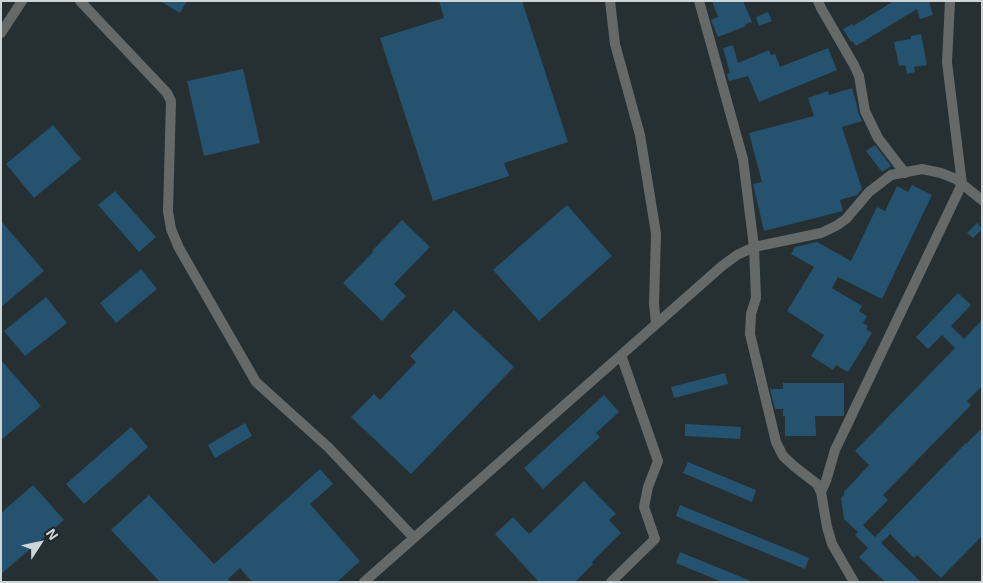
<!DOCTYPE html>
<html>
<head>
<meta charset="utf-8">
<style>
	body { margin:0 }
	#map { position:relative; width:983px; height:583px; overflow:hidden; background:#263032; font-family:"Exo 2",sans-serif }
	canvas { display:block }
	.frame { position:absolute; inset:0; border:2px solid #ced5d6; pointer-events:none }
	.north { position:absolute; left:15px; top:518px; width:50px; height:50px; -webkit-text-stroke:4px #1d2628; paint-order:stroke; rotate:55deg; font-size:14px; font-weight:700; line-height:20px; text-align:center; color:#ced5d6 }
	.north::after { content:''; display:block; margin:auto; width:18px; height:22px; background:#ced5d6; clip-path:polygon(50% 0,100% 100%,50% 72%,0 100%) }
</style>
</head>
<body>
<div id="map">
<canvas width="983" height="583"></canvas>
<div class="frame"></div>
<div class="north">N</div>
</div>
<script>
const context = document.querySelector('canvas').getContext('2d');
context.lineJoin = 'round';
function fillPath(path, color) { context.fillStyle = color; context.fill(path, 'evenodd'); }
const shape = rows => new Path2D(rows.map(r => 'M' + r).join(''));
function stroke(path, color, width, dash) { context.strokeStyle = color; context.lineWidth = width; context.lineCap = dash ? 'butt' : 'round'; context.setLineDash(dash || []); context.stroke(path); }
const building = shape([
	[160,1,187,1,180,13],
	[439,1,522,1,568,142,504,163,509,176,433,201,380,38,444,18],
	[712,1,743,1,752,22,745,24,746,26,718,37,711,20,718,17],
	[894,1,929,1,933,15,920,19,917,9,856,46,852,41,851,42,843,29,852,24,853,26],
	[768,12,772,21,759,26,756,17],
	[921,34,927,65,914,67,915,72,907,74,905,65,899,66,894,42,911,39,911,36],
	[733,45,738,63,769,50,771,55,775,54,780,67,828,48,837,70,759,102,748,76,729,81,727,74,730,73,723,48],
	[243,69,260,143,204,156,187,81],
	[852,88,856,102,858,112,862,121,842,127,862,189,857,195,840,200,843,211,764,231,753,184,762,182,749,133,814,116,808,98,828,91,829,95],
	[53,125,81,159,34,198,6,164],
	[875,145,891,166,882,172,866,151],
	[912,185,932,195,882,299,838,277,832,288,862,306,859,311,867,316,863,323,868,326,866,329,872,333,848,372,836,365,833,370,811,356,824,335,787,311,814,267,791,254,795,247,817,242,851,261,877,207,885,211,897,186,908,192],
	[115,191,156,237,139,252,98,205],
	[567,205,612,256,539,321,493,270],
	[402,220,430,247,394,284,406,296,382,321,343,283,373,252,372,251],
	[1,221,44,271,1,307],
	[977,223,982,229,973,238,967,233],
	[141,269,157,289,116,323,100,303],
	[958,293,971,305,951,326,964,339,982,320,982,386,967,401,971,405,883,495,888,500,863,525,875,537,966,443,966,444,982,428,982,536,941,578,917,555,914,558,890,534,881,543,921,582,885,582,859,557,868,548,855,535,858,532,844,519,841,498,844,495,844,492,869,465,855,451,955,348,942,335,928,349,916,337],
	[46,297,67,323,25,356,4,331],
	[454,310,514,367,411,474,351,417,374,394,380,400,416,362,410,356],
	[1,360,41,406,1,440],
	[725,373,728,384,674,398,671,387],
	[783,383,844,383,844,416,815,416,816,436,785,436,785,416,783,416,783,409,775,409,770,389,783,389],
	[604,395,619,412,596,433,600,437,543,489,524,468],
	[245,423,252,436,215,458,208,445],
	[685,424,741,427,740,439,685,436],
	[131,427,148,447,84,504,66,484],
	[688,462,756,490,752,502,683,473],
	[320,469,333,484,310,504,360,561,337,582,252,582,240,568,228,579,231,582,160,582,111,530,149,495,214,564],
	[584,481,616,514,609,520,621,533,592,562,593,564,575,582,539,582,495,534,513,517,529,534],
	[33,485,64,520,1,574,1,513],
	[680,505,809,558,805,569,676,516],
	[680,552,753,582,722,582,676,563]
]);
const minor = shape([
	[80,1,167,93,171,101,168,211,171,229,179,248,256,382,329,448,414,538],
	[610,1,615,44,640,135,654,221,656,234,654,304,656,324],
	[699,1,743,159,754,247,756,298,751,314,750,334,776,442,783,456,795,467,817,484,821,492,827,527,832,544,854,582],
	[818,1,821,8,854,65,859,76,865,111,878,138,905,173],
	[1,33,22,1],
	[821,492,826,481,835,450,962,184,947,62,950,1],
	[364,582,722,266,737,255,754,247,821,233,836,226,846,219,869,192,891,175,922,169,941,173,956,179,982,200],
	[611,582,655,539,644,507,648,487,658,461,621,355]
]);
fillPath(building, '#25526f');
stroke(minor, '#656a69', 10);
</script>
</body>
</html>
